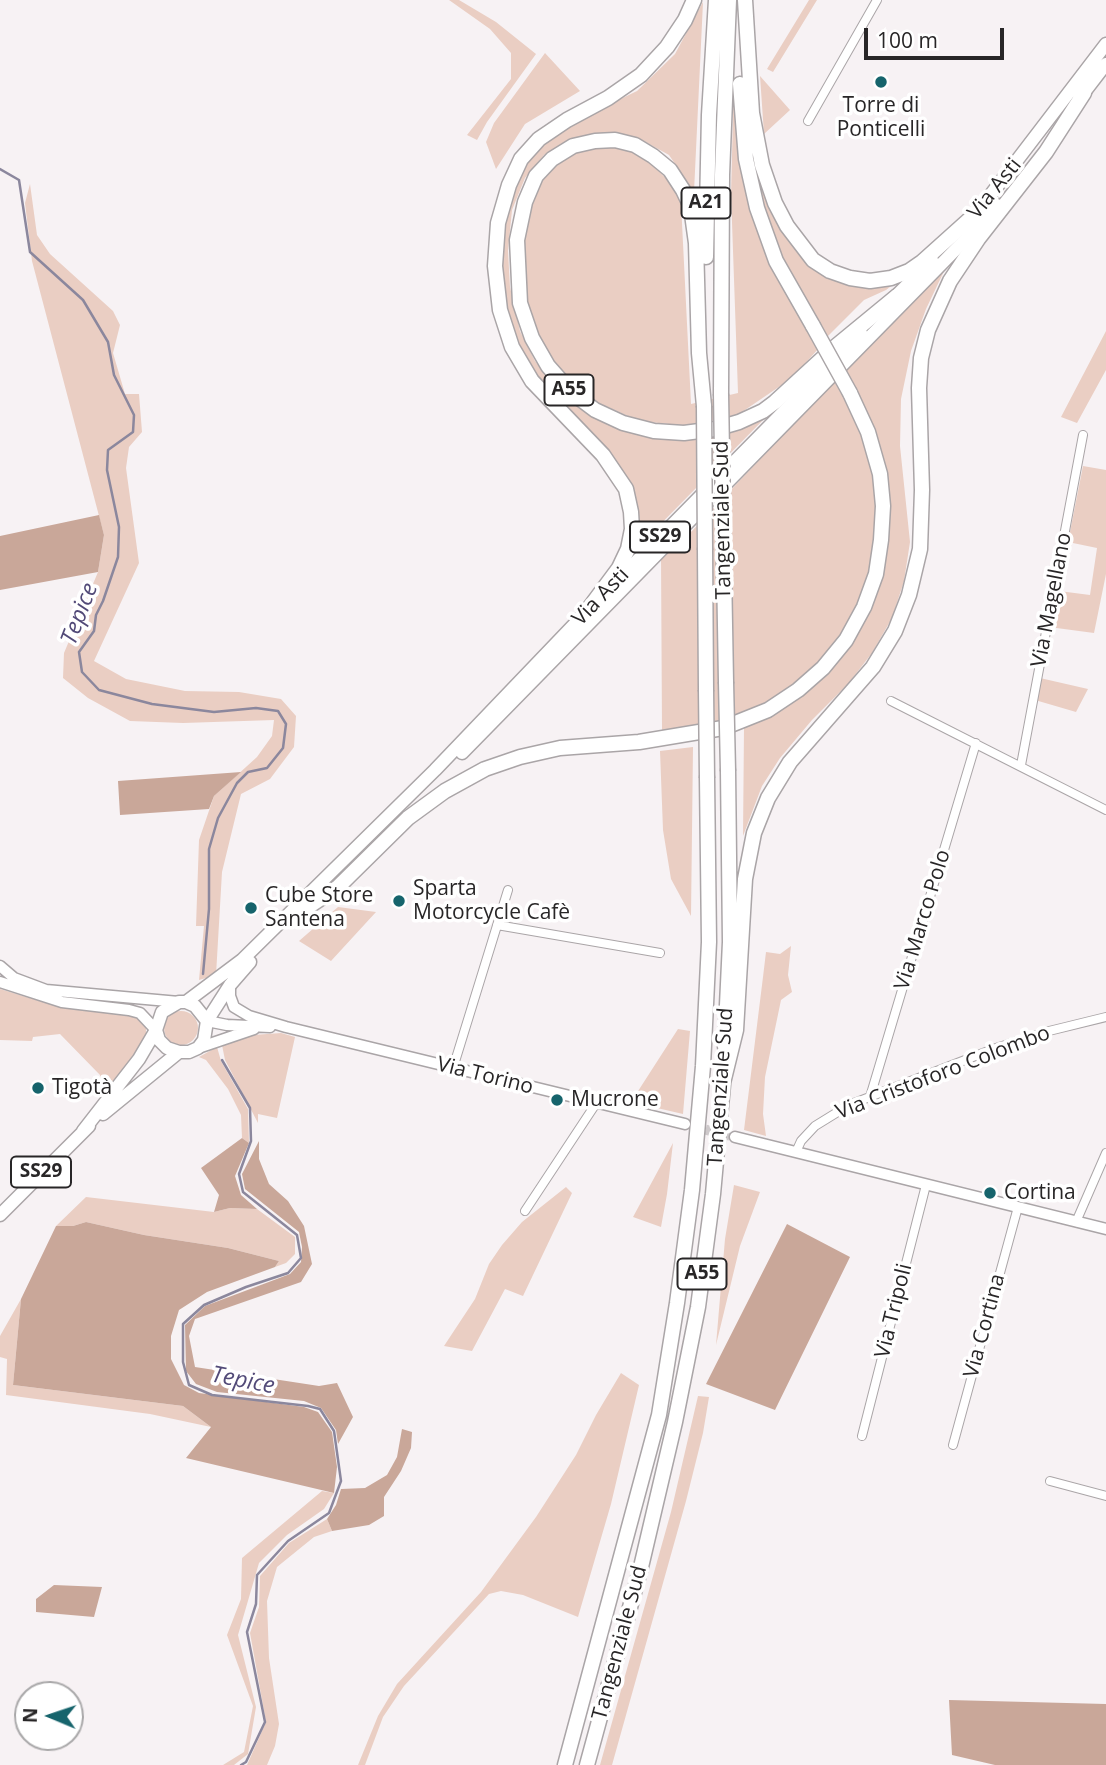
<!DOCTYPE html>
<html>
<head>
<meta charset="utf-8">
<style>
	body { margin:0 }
	#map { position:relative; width:1106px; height:1765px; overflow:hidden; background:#f7f2f4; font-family:"Open Sans",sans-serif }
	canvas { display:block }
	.north { position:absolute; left:14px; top:1681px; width:70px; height:70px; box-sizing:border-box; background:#fff; border:2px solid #a9a8a9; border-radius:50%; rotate:272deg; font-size:19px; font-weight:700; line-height:28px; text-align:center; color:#282627 }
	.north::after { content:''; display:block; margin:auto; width:24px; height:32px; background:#16646c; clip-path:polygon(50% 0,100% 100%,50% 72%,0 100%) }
	.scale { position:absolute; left:864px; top:28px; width:140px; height:32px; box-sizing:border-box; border:4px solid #282627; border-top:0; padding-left:9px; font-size:21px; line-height:24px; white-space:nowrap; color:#282627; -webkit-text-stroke:5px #fff; paint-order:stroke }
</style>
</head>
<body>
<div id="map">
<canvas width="1106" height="1765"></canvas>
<div class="north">N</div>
<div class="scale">100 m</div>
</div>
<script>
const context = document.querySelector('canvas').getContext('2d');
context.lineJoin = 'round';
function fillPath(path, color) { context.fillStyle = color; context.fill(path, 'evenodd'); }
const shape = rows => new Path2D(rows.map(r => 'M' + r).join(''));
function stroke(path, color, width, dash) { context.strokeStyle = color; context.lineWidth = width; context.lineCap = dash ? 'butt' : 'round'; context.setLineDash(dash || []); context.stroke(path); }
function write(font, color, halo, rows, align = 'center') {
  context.font = font + ' "Open Sans",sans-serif'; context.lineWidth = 7; context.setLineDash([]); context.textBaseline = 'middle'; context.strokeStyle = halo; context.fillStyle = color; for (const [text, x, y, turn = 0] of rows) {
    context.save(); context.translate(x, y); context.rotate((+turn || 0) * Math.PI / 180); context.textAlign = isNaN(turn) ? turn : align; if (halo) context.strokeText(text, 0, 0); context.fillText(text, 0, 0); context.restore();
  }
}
const green = shape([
	[449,0,459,0,496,22,536,54,487,122,477,140,467,135,511,79,511,53,490,29],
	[809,0,817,0,773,72,767,69],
	[703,2,694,192,669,155,642,140,619,134,594,134,565,142,544,155,525,178,512,210,508,251,510,287,520,331,535,361,559,390,589,413,661,436,768,415,636,549,640,524,634,490,601,443,531,369,513,335,502,284,501,249,505,215,523,167,544,141,567,125,637,91,675,54],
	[545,53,580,91,525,124,496,169,486,142,494,123],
	[760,76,790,110,764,134],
	[734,78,736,125,744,179,819,348,792,378,739,414,689,426,639,421,590,399,560,372,537,338,525,299,522,256,527,217,535,190,555,163,579,151,601,145,627,149,647,160,671,183,681,203,691,404,738,393,731,194],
	[744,102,775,212,831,276,903,277,886,290,864,300,827,337,789,274,769,231,757,190],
	[30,184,37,235,50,254,113,311,120,325,113,353,125,394,139,394,142,432,129,447,126,468,139,563,94,661,126,679,185,691,239,692,281,699,296,716,294,747,270,779,241,794,222,872,216,975,199,980,204,926,196,926,199,840,214,796,257,757,272,736,274,720,183,723,130,721,88,698,63,678,64,653,98,572,104,535,32,261,25,203],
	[946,267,926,309,911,351,901,399,900,446,910,542,904,581,892,618,872,653,848,684,812,720,780,758,762,786,743,836,744,728,791,703,873,596,882,462,869,416,846,370],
	[1106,331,1106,370,1077,423,1061,417],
	[834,381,861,428,871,459,879,507,871,572,860,604,842,634,822,660,795,685,767,703,742,715,691,728,662,730,661,557,692,531],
	[1083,466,1106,470,1106,574,1094,633,1049,627,1059,591,1090,595,1097,548,1068,542],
	[1040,678,1088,689,1076,712,1035,700],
	[693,747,691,916,671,879,663,830,660,751],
	[338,907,376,912,331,961,299,941],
	[791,946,788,975,792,992,781,1000,765,1077,763,1114,766,1136,744,1130,763,977,766,952,780,954],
	[0,989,59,1007,125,1014,140,1018,146,1027,146,1036,116,1082,105,1088,100,1082,100,1075,60,1034,33,1037,32,1041,0,1040],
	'164 1028a17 17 0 1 1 34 0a17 17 0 1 1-34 0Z',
	[678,1029,690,1031,683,1114,631,1102],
	[281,1033,295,1037,277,1118,258,1114,258,1123,225,1060,222,1045,253,1035],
	[217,1047,221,1061,248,1109,249,1143,242,1138,241,1115,228,1089,206,1060,199,1057],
	[673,1143,667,1194,661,1227,633,1217],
	[734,1185,760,1192,740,1246,716,1345,725,1239],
	[566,1187,572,1193,523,1296,505,1289,472,1351,444,1346,475,1299,489,1264,502,1245,522,1222],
	[86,1197,214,1212,230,1208,257,1209,295,1237,295,1254,286,1263,275,1267,279,1261,228,1248,144,1235,86,1222,73,1226,56,1226],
	[21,1299,13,1385,183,1406,211,1427,150,1414,6,1395,7,1359,0,1357,0,1336],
	[621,1373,639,1385,611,1504,578,1617,523,1595,501,1591,489,1594,404,1686,383,1717,365,1765,358,1765,378,1716,397,1684,481,1592,536,1517,576,1455,596,1415],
	[698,1396,709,1397,703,1433,686,1501,612,1765,600,1765,671,1512],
	[322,1491,334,1493,324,1509,287,1535,259,1563,238,1635,256,1707,248,1754,234,1765,223,1765,244,1752,253,1706,227,1635,241,1599,242,1558],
	[327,1519,332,1531,314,1537,277,1567,267,1601,269,1658,279,1724,275,1746,267,1765,247,1765,266,1722,250,1633,259,1607,260,1576,289,1543]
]);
const forest = shape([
	[99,515,104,535,98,572,0,590,0,536],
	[241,772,214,796,209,809,120,815,118,781],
	[242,1138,249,1143,235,1176,241,1195,257,1209,230,1208,214,1212,219,1195,201,1168],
	[259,1141,259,1159,269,1184,288,1201,304,1226,312,1264,301,1282,195,1319,189,1336,195,1367,319,1386,337,1383,353,1417,338,1444,336,1430,321,1408,304,1401,217,1392,196,1384,186,1371,185,1325,205,1306,290,1274,301,1262,302,1247,299,1232,245,1189,242,1174],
	[86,1222,144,1235,228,1248,279,1261,275,1267,207,1292,179,1310,171,1336,171,1359,184,1385,199,1393,304,1407,318,1412,332,1432,337,1467,334,1493,186,1458,211,1427,183,1406,13,1385,21,1299,56,1226,73,1226],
	[787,1224,850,1257,775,1410,706,1384],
	[402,1429,412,1432,411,1448,401,1471,384,1497,384,1516,369,1525,332,1531,327,1519,336,1505,341,1489,365,1488,387,1475,397,1457],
	[54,1585,102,1587,94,1617,36,1612,36,1599],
	[949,1700,1106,1704,1106,1765,995,1765,952,1755]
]);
const stream = shape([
	[0,169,19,180,30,252,83,300,108,342,114,375,134,415,133,432,108,450,107,470,119,527,118,557,103,601,96,615,94,631,79,652,82,672,99,690,152,704,214,712,256,708,278,711,286,724,283,748,267,768,248,772,237,783,218,818,209,849,209,909,203,974],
	[222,1060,250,1108,251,1141,239,1174,243,1192,297,1235,301,1258,288,1273,246,1287,204,1305,183,1324,183,1362,189,1385,212,1395,308,1406,320,1409,334,1431,341,1481,329,1513,288,1541,257,1575,256,1604,247,1632,265,1722,246,1762,241,1765]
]);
const secondaryTunnel = shape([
	[691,1126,735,1137]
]);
const street = shape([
	[808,121,877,0],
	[891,701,1106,810],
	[1021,765,1083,435],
	[497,925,660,953],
	[453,1068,508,890],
	[870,1097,976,743],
	[796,1152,801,1141,815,1126,849,1105,996,1048,1049,1031,1106,1017],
	[525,1211,597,1102],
	[1076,1222,1106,1153],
	[862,1436,926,1185],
	[953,1445,1018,1207],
	[1050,1481,1106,1496]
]);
const secondary = shape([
	[0,966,14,978,46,990,179,1002],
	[0,982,62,1002,129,1010,140,1013,156,1030],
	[230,985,230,996,234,1007,249,1016,286,1027,685,1124],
	[207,1021,227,1025,270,1027],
	[198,1048,254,1029],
	[735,1137,1106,1229]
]);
const primary = shape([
	[1079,99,1106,64],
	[976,214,1106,44],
	[890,302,932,260],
	[611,587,861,333],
	[462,753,961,244,997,205],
	[186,1002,242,960,435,770,593,605],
	[207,1021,230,985,250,962],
	[103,1114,179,1052],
	[83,1131,139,1059,156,1030,162,1012,179,1002,186,1002,195,1006,207,1021,204,1040,198,1048,189,1052,179,1052,167,1048,159,1040,156,1030],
	[0,1215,89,1126]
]);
const highway = shape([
	[745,0,752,113,762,165,775,203,787,226,813,260,830,271,850,278,870,281,891,278,909,271,922,262,981,209],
	[740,84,746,159,757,208,776,261,813,326],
	[706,257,709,115,716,0],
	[721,394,722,175,729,0],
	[704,406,699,353,696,243,691,207,683,190,670,170,653,156,635,145,615,140,595,141,573,146,552,159,536,176,525,202,517,240,520,303,532,338,548,366,571,392,595,410,623,423,654,431,684,433,715,429,739,422,763,411,775,402,835,347,897,296],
	[723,511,726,682],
	[705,550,706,690],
	[587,611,619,568,628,549,632,529,631,512,626,489,603,455,532,381,512,347,500,310,495,266,498,223,509,185,521,159,539,139,567,120,608,98,641,75,667,47,685,20,694,0],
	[302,911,338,887,408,818,445,791,485,769,520,757,560,748,639,742,723,728,768,710,798,690,823,668,846,640,864,607,876,574,881,540,883,506,880,474,868,432,850,393],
	[725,1047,730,942,728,771],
	[723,1083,736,1030,745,879,754,833,768,798,790,762,873,667,895,631,909,595,920,549,922,490,919,388,921,358,928,330,950,281,978,239,1046,152,1084,93],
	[565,1765,659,1415,677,1303,692,1190,703,1066,709,942,707,778],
	[587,1765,641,1567,675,1422,698,1307,713,1194,724,1074]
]);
const highwayBridge = shape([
	[813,326,850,393],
	[721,394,723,511],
	[704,406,705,550],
	[726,682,728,771],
	[706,690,707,778]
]);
const markers = [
	[881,82,7,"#16646c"],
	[399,901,7,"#16646c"],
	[251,908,7,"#16646c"],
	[38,1088,7,"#16646c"],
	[557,1100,7,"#16646c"],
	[990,1193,7,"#16646c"]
];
const shields = [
	[706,203,49],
	[569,390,49],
	[660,537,60],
	[41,1172,60],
	[702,1274,49]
];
const shieldNames = [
	["A21",706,203],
	["A55",569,390],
	["SS29",660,537],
	["SS29",41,1172],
	["A55",702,1274]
];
const poiNames = [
	["Torre di",881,106,"center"],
	["Ponticelli",881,130,"center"],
	["Sparta",413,889],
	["Motorcycle Cafè",413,913],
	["Cube Store",265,896],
	["Santena",265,920],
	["Tigotà",52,1088],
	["Mucrone",571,1100],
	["Cortina",1004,1193]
];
const streetNames = [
	["Via Asti",995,189,-51],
	["Tangenziale Sud",723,520,-91],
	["Via Asti",601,597,-46],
	["Via Magellano",1052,600,-79],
	["Via Marco Polo",923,920,-73],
	["Via Cristoforo Colombo",943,1073,-21],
	["Via Torino",485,1076,14],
	["Tangenziale Sud",721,1087,-86],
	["Via Tripoli",894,1311,-76],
	["Via Cortina",985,1326,-75],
	["Tangenziale Sud",620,1643,-75]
];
const waterNames = [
	["Tepice",80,614,-69],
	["Tepice",243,1381,11]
];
fillPath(green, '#eacec3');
fillPath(forest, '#c9a799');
stroke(stream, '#8b879d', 2.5);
stroke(secondaryTunnel, '#cec9cb', 10, [10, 5]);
stroke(street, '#aaa5a7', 10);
stroke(secondary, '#aaa5a7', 13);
stroke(primary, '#aaa5a7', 15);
stroke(highway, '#aaa5a7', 17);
stroke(street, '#fff', 8);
stroke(secondary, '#fff', 10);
stroke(primary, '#fff', 12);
stroke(highway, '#fff', 14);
stroke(highwayBridge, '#aaa5a7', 17, []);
stroke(highwayBridge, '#fff', 14);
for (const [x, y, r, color] of markers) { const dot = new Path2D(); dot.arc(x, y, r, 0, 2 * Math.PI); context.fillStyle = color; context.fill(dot); stroke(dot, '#fff', 2.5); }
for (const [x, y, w] of shields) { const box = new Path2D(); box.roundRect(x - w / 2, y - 15.5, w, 31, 5); context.fillStyle = '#fff'; context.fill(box); stroke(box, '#282627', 2); }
write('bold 19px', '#282627', null, shieldNames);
write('21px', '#282627', '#fff', poiNames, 'left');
write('21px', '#282627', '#fff', streetNames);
write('italic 23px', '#524a78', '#fff', waterNames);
</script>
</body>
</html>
